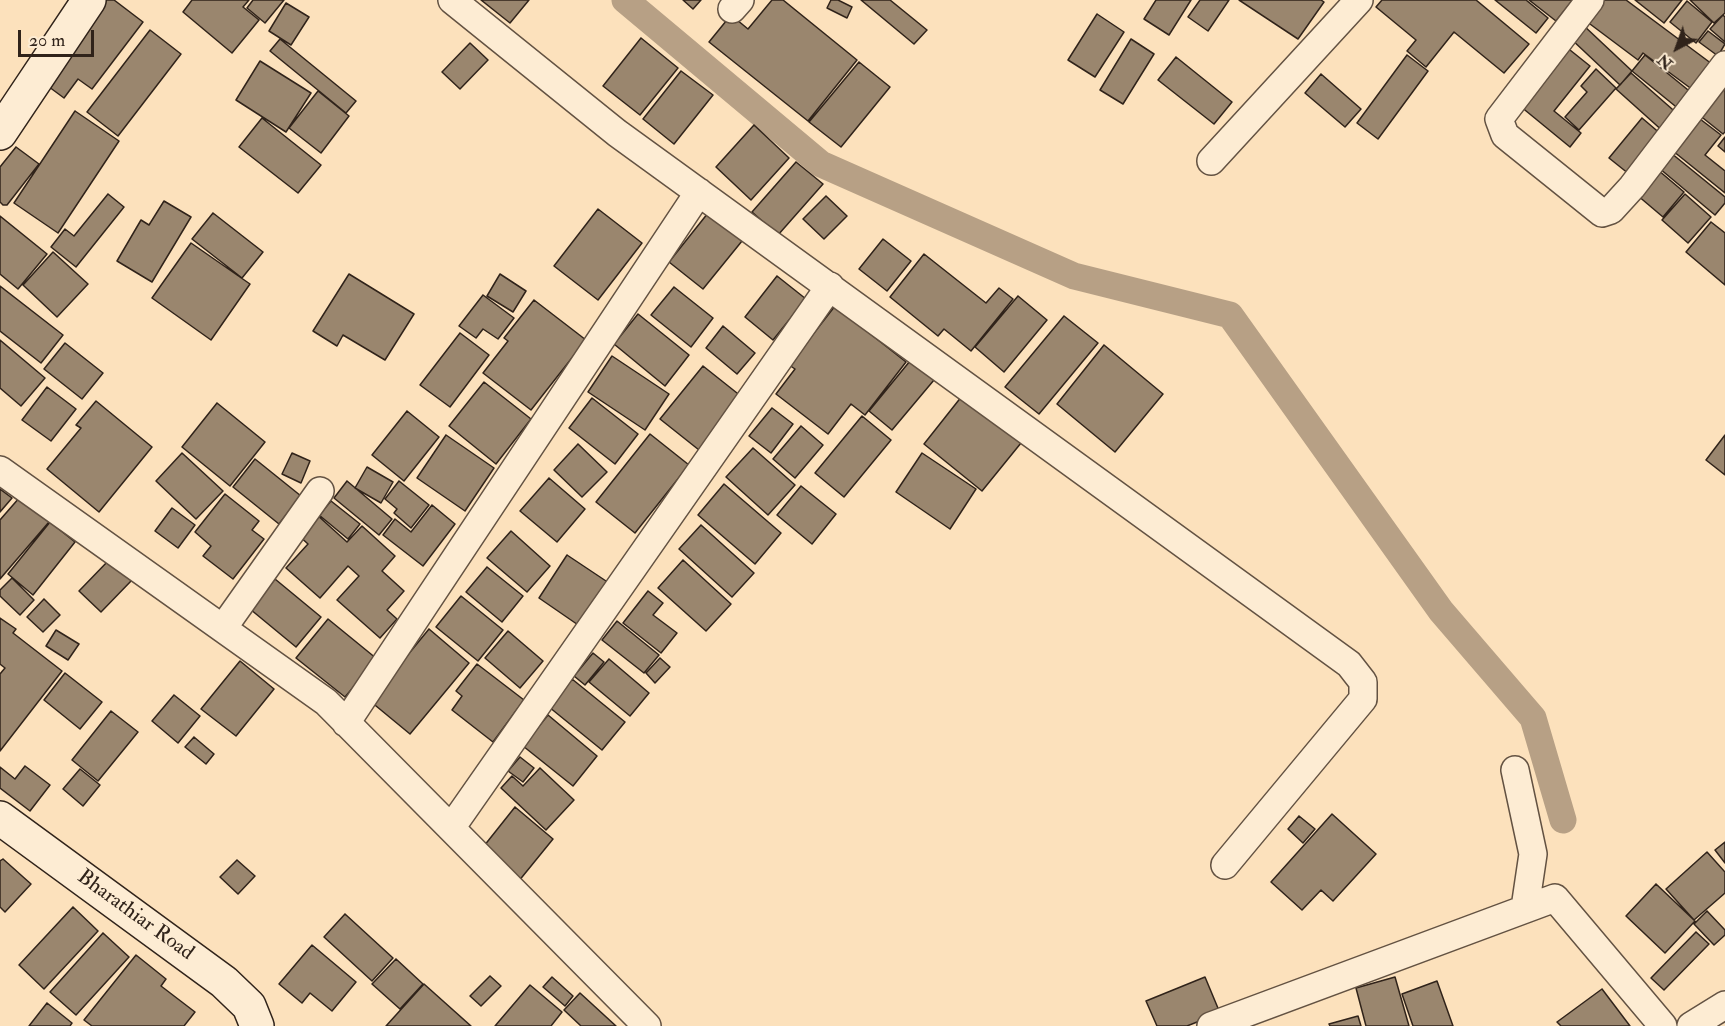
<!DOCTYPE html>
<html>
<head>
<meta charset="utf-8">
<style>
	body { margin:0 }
	#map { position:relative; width:1725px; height:1026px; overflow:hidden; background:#fce1bc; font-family:"IM FELL Double Pica",serif }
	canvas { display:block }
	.north { position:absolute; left:1647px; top:18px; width:60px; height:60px; -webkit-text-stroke:4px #fdecd3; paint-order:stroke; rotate:221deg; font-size:16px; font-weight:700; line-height:24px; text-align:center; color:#30231a }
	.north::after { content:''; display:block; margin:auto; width:21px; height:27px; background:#30231a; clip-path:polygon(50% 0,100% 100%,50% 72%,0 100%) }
	.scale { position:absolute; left:18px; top:30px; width:76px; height:27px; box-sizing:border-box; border:3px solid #30231a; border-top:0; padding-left:8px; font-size:18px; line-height:21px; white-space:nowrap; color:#30231a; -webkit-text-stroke:4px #fdecd3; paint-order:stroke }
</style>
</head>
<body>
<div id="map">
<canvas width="1725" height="1026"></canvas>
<div class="north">N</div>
<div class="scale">20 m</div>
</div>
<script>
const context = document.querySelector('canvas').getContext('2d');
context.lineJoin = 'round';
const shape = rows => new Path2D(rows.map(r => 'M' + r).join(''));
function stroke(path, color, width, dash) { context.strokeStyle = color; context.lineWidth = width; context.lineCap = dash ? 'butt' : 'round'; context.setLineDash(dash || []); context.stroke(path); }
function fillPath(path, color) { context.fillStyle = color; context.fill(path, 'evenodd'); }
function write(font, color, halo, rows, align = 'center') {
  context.font = font + ' "IM FELL Double Pica",serif'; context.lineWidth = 4.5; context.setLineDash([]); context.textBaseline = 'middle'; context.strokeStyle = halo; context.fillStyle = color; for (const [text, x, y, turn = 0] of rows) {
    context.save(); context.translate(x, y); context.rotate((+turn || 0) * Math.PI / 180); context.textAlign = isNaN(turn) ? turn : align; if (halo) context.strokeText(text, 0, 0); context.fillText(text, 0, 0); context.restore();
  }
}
const canal = shape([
	[625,0,821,164,1074,276,1230,315,1441,611,1533,718,1563,820]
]);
const building = shape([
	[102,0,114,0,143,22,92,89,78,79,64,98,41,81,102,0],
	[192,0,249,0,243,7,259,20,232,53,183,12,192,0],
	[253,0,284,0,265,23,247,8,253,0],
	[481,0,529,0,510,23,481,0],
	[683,0,701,0,693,9,683,0],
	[772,0,783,0,857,60,808,121,709,42,731,15,748,29,772,0],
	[831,0,838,0,852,7,847,18,827,8,831,0],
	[861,0,890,0,927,30,914,44,861,0],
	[1156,0,1191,0,1169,35,1144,19,1156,0],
	[1200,0,1229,0,1208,31,1188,17,1200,0],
	[1239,0,1321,0,1324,2,1298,39,1239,0],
	[1382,0,1476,0,1529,44,1504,73,1454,32,1426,67,1407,51,1416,40,1376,7,1382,0],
	[1495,0,1526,0,1548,18,1536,33,1495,0],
	[1529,0,1573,0,1556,21,1529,0],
	[1601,0,1626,0,1716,67,1697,93,1643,53,1638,60,1586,21,1601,0],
	[1635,0,1682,0,1664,23,1635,0],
	[1690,0,1725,0,1725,13,1714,23,1690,0],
	[1687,1,1712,22,1696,43,1670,22,1687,1],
	[286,3,309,17,291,45,269,31,286,3],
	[1097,14,1124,32,1095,77,1068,60,1097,14],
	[1723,15,1725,17,1725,42,1710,29,1723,15],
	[1582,24,1632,71,1620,85,1569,37,1582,24],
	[150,30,181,54,118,136,87,112,150,30],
	[1708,31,1725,44,1718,56,1699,42,1708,31],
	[641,38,678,68,640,115,603,86,641,38],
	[280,39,356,101,346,113,270,51,280,39],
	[1131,39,1154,54,1123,104,1100,90,1131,39],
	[470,43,488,60,460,89,442,72,470,43],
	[1565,46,1590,66,1554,111,1581,133,1570,147,1520,106,1565,46],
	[1407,55,1428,71,1378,139,1357,123,1407,55],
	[1645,55,1693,94,1680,110,1632,71,1645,55],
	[1176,57,1232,102,1214,124,1158,80,1176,57],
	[260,61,311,93,286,132,236,100,260,61],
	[859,62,890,87,841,147,809,122,859,62],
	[1596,69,1616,88,1579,130,1565,117,1587,92,1581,86,1596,69],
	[681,71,713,95,674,144,643,119,681,71],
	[1631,73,1680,116,1665,133,1616,89,1631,73],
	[1321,74,1361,109,1345,127,1305,93,1321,74],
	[1725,80,1725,132,1723,134,1698,114,1725,80],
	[318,91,349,116,321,153,289,128,318,91],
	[75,111,119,141,58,233,14,203,75,111],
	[262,118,321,165,298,193,239,147,262,118],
	[1642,118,1662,135,1629,174,1609,158,1642,118],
	[1700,119,1721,135,1705,155,1725,171,1725,193,1673,151,1700,119],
	[754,125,789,158,751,200,716,167,754,125],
	[1725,137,1725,152,1718,146,1725,137],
	[16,147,39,164,7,205,3,205,0,202,0,167,16,147],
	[1671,153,1725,197,1725,203,1715,215,1659,168,1671,153],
	[796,162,823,184,778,235,752,212,796,162],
	[1658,170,1684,192,1663,217,1637,195,1658,170],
	[108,194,124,207,76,267,51,247,65,229,74,236,108,194],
	[1685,194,1711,217,1688,243,1662,220,1685,194],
	[826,196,847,216,824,239,803,219,826,196],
	[164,201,191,217,152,282,117,261,141,220,149,225,164,201],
	[598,209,642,243,598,300,554,266,598,209],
	[213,213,263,252,242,278,192,239,213,213],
	[708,213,742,241,703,289,669,262,708,213],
	[0,216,47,254,18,289,0,274,0,216],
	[1711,222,1725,233,1725,285,1686,252,1711,222],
	[883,239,911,261,887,291,859,269,883,239],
	[191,243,250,284,211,340,152,298,191,243],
	[53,252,88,284,57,317,23,285,53,252],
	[924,254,986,303,999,288,1013,299,971,351,944,329,938,336,890,297,924,254],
	[349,274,414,314,385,360,343,335,337,346,313,331,349,274],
	[500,274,526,291,513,312,487,296,500,274],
	[777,276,806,299,773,340,745,317,777,276],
	[0,286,63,335,41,363,0,331,0,286],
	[674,287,713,318,691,347,651,315,674,287],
	[483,295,514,318,498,339,483,329,476,338,459,326,483,295],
	[1018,296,1047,320,1004,372,975,347,1018,296],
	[534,300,586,340,531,410,483,373,508,341,504,338,534,300],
	[835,306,906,362,865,415,851,404,828,434,776,394,795,369,789,365,835,306],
	[638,314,689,355,665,386,614,344,638,314],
	[1064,316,1098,343,1039,414,1005,387,1064,316],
	[723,326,755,353,737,374,706,348,723,326],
	[460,333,489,355,450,407,420,385,460,333],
	[0,340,45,378,21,406,0,388,0,340],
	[65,343,103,373,82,399,44,369,65,343],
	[1104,345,1163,394,1115,452,1057,404,1104,345],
	[612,356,669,394,645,430,588,392,612,356],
	[910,361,934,380,892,430,869,411,910,361],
	[703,366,742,397,699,450,660,419,703,366],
	[484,382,531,419,496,464,449,426,484,382],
	[47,387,76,409,51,441,22,420,47,387],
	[962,396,1021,443,982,491,924,444,962,396],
	[592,398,638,434,615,464,569,428,592,398],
	[96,401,152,447,99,512,47,469,81,428,76,425,96,401],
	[217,403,265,442,230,486,182,447,217,403],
	[772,408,793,424,771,453,749,436,772,408],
	[407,411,439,437,404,481,372,455,407,411],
	[862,416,891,440,844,497,815,473,862,416],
	[801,426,823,445,795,478,773,459,801,426],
	[650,434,689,465,635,533,596,502,650,434],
	[446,435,494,468,465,511,417,478,446,435],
	[1725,435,1725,475,1706,460,1725,435],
	[578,444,607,472,582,497,554,470,578,444],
	[753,448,795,485,768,515,726,477,753,448],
	[182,453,223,491,196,519,156,481,182,453],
	[292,453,310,461,301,483,282,474,292,453],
	[922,453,976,489,950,529,896,492,922,453],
	[255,459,301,496,279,524,233,487,255,459],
	[367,467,393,482,381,503,355,488,367,467],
	[549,478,585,509,557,542,520,511,549,478],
	[347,481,392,519,379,535,334,498,347,481],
	[399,481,429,505,411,528,394,513,397,509,385,499,399,481],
	[724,484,781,533,755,564,698,515,724,484],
	[801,486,836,514,812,544,777,515,801,486],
	[0,489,12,498,0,512,0,489],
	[225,494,259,521,252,530,264,539,233,579,203,556,211,546,195,532,225,494],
	[20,497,49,522,0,579,0,520,20,497],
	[331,501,360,524,348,539,319,515,331,501],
	[432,505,455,524,423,566,383,535,395,519,411,532,432,505],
	[172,508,195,525,178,548,155,531,172,508],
	[316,514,347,542,362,526,395,556,382,571,404,591,387,610,397,619,380,638,337,600,359,576,348,566,320,598,286,568,308,544,297,534,316,514],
	[50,522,75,542,33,595,8,574,50,522],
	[701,525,754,573,732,597,679,549,701,525],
	[511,531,550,566,527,592,487,558,511,531],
	[567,555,612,585,584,629,539,598,567,555],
	[110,559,132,580,101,612,79,591,110,559],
	[683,560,731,604,706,631,658,588,683,560],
	[487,567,523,596,502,622,466,592,487,567],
	[12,578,34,600,20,615,0,596,0,590,12,578],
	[275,579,321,617,296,647,250,609,275,579],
	[648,591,663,603,653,615,677,633,661,653,623,623,648,591],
	[461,596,503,630,478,661,436,627,461,596],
	[44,599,60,615,43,632,27,617,44,599],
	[0,618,16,629,13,633,62,671,0,751,0,674,5,668,0,664,0,618],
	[328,619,377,659,345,697,296,658,328,619],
	[617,621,659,655,644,673,602,640,617,621],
	[429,629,469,663,410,734,370,701,429,629],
	[56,630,79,644,68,660,46,646,56,630],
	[508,631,543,661,520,688,485,658,508,631],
	[593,653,604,662,585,685,574,676,593,653],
	[660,658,670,667,655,683,646,673,660,658],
	[609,659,649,693,630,716,589,682,609,659],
	[240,661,274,689,236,736,201,709,240,661],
	[477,664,524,700,493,742,452,710,462,696,456,691,477,664],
	[65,673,102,702,80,729,44,700,65,673],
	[572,679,625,722,602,750,549,707,572,679],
	[174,695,200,716,178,743,152,721,174,695],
	[111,711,138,732,98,781,72,760,111,711],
	[548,715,597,756,573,786,523,746,548,715],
	[194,737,214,754,206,764,185,747,194,737],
	[520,757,534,768,523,782,508,771,520,757],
	[25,766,50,785,30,811,0,788,0,767,15,779,25,766],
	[540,768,574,800,546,830,501,788,512,776,523,786,540,768],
	[80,769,100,785,83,806,63,789,80,769],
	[515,807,553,839,518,882,480,851,515,807],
	[1332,814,1376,854,1333,901,1321,890,1302,910,1271,882,1332,814],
	[1299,816,1315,829,1303,843,1288,829,1299,816],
	[1725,842,1725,863,1715,850,1725,842],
	[1707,852,1725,872,1725,893,1694,920,1666,889,1707,852],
	[3,859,31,884,5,912,0,907,0,861,3,859],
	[237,860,255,876,238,894,220,877,237,860],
	[1656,884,1695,921,1665,953,1626,916,1656,884],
	[73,907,98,931,44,989,19,965,73,907],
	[1707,911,1725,930,1725,935,1714,945,1694,924,1707,911],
	[345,914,393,958,372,981,324,937,345,914],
	[1696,932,1709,944,1664,990,1651,978,1696,932],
	[103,933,129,957,76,1015,50,992,103,933],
	[312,945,356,982,332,1011,310,993,302,1003,279,984,312,945],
	[136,955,166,979,161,986,195,1012,184,1026,92,1026,84,1020,136,955],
	[396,959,423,984,400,1009,372,984,396,959],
	[490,976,501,986,481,1006,470,996,490,976],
	[552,977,573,996,565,1006,543,987,552,977],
	[1205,977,1220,1013,1187,1026,1157,1026,1146,1001,1205,977],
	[1395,977,1409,1026,1366,1026,1356,988,1395,977],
	[1437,981,1453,1026,1413,1026,1402,994,1437,981],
	[424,984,471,1026,386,1026,424,984],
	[530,985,562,1012,551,1026,495,1026,530,985],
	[1602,989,1630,1026,1561,1026,1557,1022,1602,989],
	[580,993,616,1026,581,1026,564,1010,580,993],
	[47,1003,72,1023,70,1026,29,1026,47,1003],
	[1358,1016,1361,1026,1330,1026,1329,1024,1358,1016]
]);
const street = shape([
	[452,0,617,133,1349,664,1363,682,1363,699,1225,865],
	[1590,0,1499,119,1505,135,1602,213,1611,210,1632,187,1725,65],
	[732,9,740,0],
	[1211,161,1359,0],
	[0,470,326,702,647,1026],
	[223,628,320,491],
	[346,723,699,192],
	[1515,770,1533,854,1525,908],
	[451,828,830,286],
	[1211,1026,1555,898,1663,1026],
	[1691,1026,1725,1005]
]);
const secondary = shape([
	[0,133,89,0],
	[0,818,224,982,249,1006,257,1026]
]);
const streetNames = [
	["Bharathiar Road",135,916,36]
];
stroke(canal, '#b7a085', 27);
fillPath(building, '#9a866e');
stroke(building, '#30231a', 1.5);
stroke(street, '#635242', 30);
stroke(secondary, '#30231a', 36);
stroke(street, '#fdecd3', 27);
stroke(secondary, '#fdecd3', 33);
write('21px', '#30231a', '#fdecd3', streetNames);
</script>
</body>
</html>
